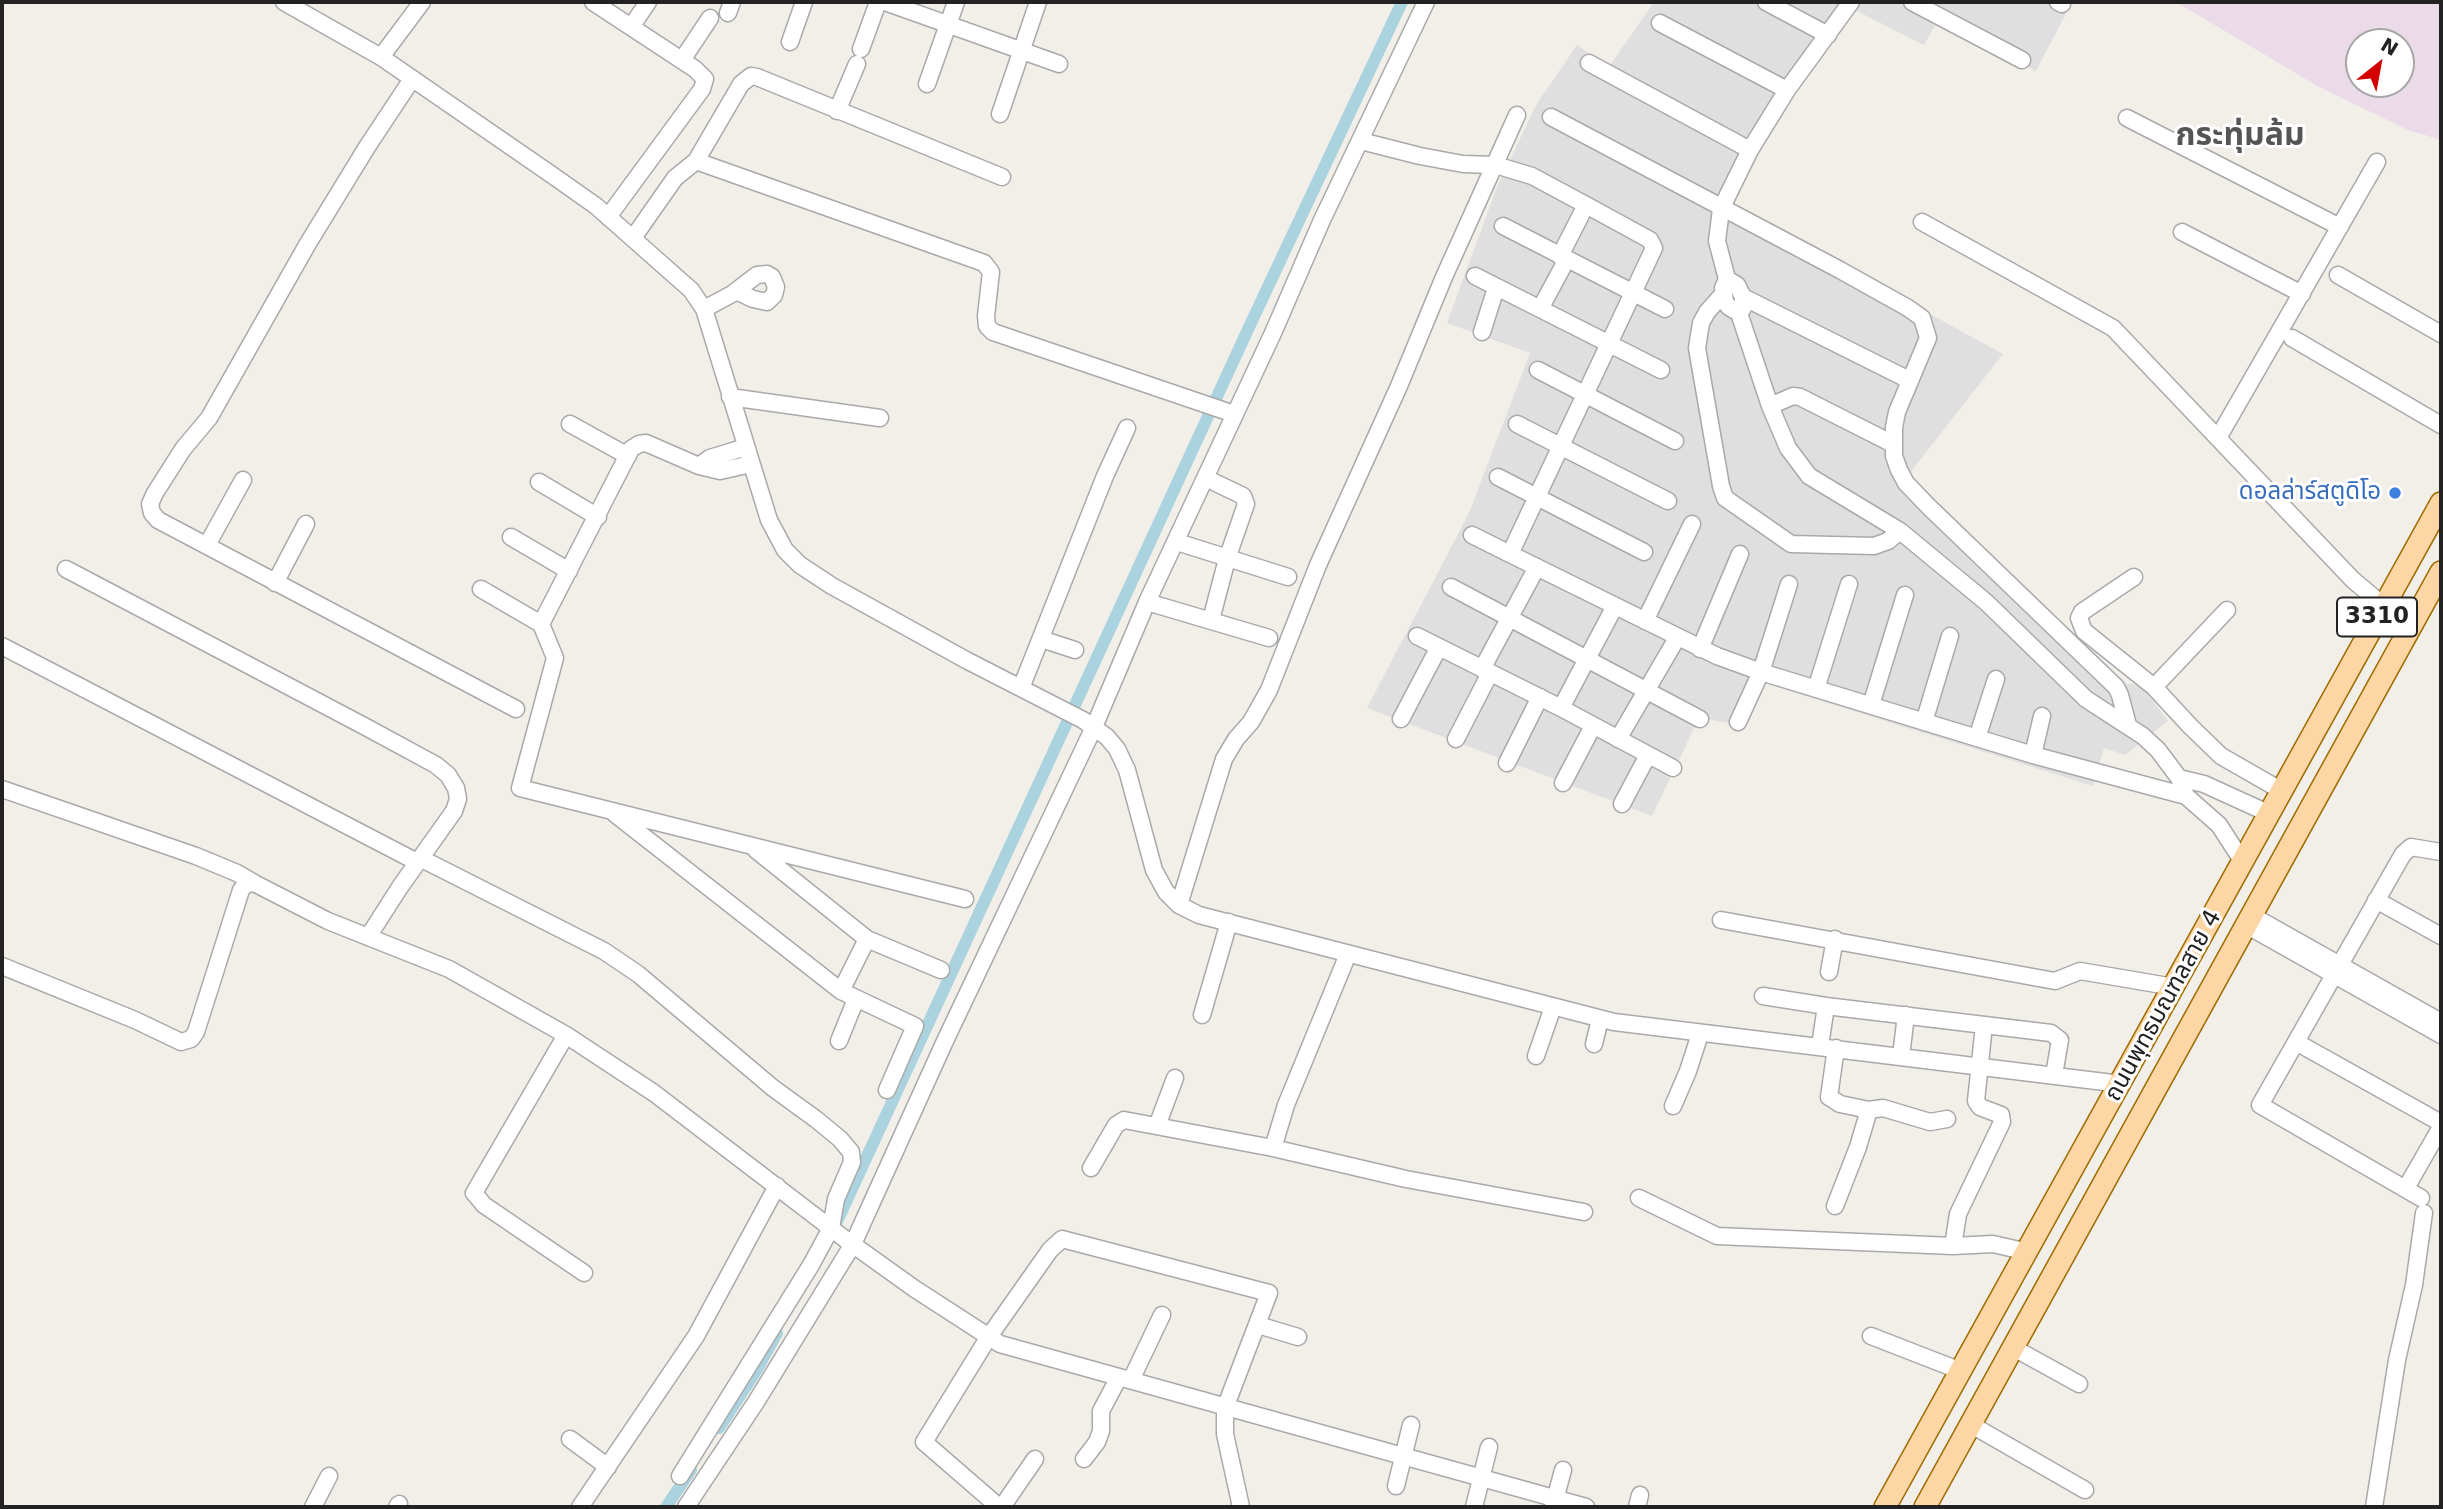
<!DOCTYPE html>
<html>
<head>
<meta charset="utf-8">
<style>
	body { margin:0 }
	#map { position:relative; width:2443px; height:1509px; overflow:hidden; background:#f2efe9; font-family:"DejaVu Sans",sans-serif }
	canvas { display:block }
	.frame { position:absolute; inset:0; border:4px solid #222; pointer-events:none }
	.north { position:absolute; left:2345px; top:28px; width:70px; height:70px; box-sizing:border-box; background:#fff; border:2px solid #a7a7a7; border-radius:50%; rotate:31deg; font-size:19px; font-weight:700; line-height:28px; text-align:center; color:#222 }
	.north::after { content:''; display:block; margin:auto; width:24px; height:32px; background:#d40000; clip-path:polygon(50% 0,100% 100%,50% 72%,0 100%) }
</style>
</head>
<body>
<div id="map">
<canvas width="2443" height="1509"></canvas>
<div class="frame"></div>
<div class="north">N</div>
</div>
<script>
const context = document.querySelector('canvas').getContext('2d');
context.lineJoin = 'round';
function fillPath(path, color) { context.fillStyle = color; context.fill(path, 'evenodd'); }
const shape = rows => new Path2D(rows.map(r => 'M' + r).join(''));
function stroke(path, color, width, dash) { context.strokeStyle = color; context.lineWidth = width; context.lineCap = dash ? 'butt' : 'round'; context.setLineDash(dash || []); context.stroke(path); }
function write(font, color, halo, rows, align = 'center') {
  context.font = font + ' "DejaVu Sans","Noto Sans Thai",sans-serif'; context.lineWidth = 6; context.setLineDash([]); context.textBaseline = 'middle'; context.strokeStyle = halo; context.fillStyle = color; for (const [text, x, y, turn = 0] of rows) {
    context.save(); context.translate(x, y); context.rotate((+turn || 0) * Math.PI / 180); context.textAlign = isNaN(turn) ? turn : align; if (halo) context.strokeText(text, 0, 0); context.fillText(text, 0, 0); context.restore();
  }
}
const residential = shape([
	[1654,2,2072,2,2036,71,1938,20,1924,45,1853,9,1794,93,1757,154,1731,205,2003,354,1909,474,2127,684,2140,684,2168,721,2125,755,2104,748,2093,786,1761,682,1740,725,1699,718,1652,816,1367,708,1469,513,1530,353,1447,323,1497,187,1536,105,1577,45,1609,67]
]);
const industrial = shape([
	[2176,2,2441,2,2441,140,2408,130,2319,87],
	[2359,42,2401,42,2401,84,2359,84]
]);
const canal = shape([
	[834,1228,1250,325,1402,2],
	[719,1428,756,1371,777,1333],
	[666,1507,691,1470]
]);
const minor = shape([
	[284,2,381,57,552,175,596,206,691,290,704,309,769,520,785,550,800,565,832,586,966,660,1083,720,1107,737,1117,749,1127,770,1154,870,1166,892,1179,905,1199,915,1614,1022,2121,1084],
	[593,2,695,69,705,79,702,89,608,217],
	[885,2,1059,64],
	[1766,2,1828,35],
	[1912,2,2022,60],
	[2058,2,2062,4],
	[728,13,732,2],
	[1660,23,1787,90],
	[631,27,648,2],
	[790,42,804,2],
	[861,49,878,2],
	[381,57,422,2],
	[682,60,710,18],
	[1589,63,1750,150],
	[412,79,367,147,307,245,209,418,183,449,155,493,150,504,152,513,158,520,516,709],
	[927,84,956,2],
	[837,111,857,64],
	[1000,114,1038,2],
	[1551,117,1840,270,1908,308,1922,318,1928,338,1897,412,1894,427,1894,456,1899,470,1906,483,1928,506,2116,687,2120,695,2128,725],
	[2127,118,2340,227],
	[1361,141,1420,156,1463,164,1494,165],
	[696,161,984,263,991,272,986,316,987,326,993,332,1234,414],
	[1922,222,2113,328,2353,580,2384,606],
	[1503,226,1665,309],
	[2182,232,2302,294],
	[633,238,675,178,696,161,741,84,751,76,757,77,1002,177],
	[1560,256,1586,205],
	[2338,275,2441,334],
	[1475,276,1661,370],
	[1727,279,1723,288,1725,302,1729,307,1739,313,1770,406,1788,448,1809,476,1900,531,1986,602,2086,699,2143,736,2158,750,2179,778,2186,796,2219,825,2243,862],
	[1723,294,1707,312,1701,323,1697,348,1721,486,1725,498,1791,544,1874,546,1888,541,1900,531],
	[1743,297,1909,380],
	[704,309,732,294,736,291,749,281,757,275,767,274,772,277,776,287,774,295,767,302,753,299,736,291],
	[1540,309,1567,259],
	[1739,313,1743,308,1743,297,1737,285,1727,279,1717,241,1721,209,1750,150,1787,90,1851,2],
	[1482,332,1496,288],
	[2292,338,2441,425],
	[1538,370,1675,441],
	[730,397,880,418],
	[1770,406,1793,396,1800,397,1893,444],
	[570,424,628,456],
	[1517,424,1668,501],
	[2218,438,2377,162],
	[746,447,710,458,699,466,720,471,751,464],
	[699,466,646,443,639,444,631,449,541,624,555,658,520,788,965,899],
	[1498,477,1644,552],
	[539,482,598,517],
	[1472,535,1510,554,1654,248,1650,240,1586,205,1532,176,1502,167],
	[511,537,569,571],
	[1177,542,1288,577],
	[207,545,243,480],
	[1510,554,1717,656,1761,672,2033,755,2186,796],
	[66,569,364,726,436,765,448,775,456,788,458,799,454,811,400,887,368,937],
	[2134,577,2082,612,2079,618,2084,631,2154,687,2190,726,2221,756,2282,791],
	[275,583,306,524],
	[1451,587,1700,719],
	[481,589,541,624],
	[1147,602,1269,638],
	[1211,620,1227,559,1246,504,1243,496,1214,482],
	[1645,621,1692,524],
	[1417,636,1561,708,1673,768],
	[1041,639,1075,650],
	[2,646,417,862],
	[1700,649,1740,554],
	[1482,669,1537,567],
	[2154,687,2227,610],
	[1021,688,1105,476,1127,428],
	[1816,689,1849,584],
	[1871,705,1905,595],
	[1561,708,1615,606],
	[1401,719,1439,647],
	[1738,722,1761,672,1789,584],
	[1924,722,1950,636],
	[1977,738,1996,679],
	[1456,739,1490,673],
	[1618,739,1677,638],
	[2033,755,2042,716],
	[1507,763,1540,697],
	[2179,778,2204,784,2270,814],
	[1563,783,1593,726],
	[2,789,196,856,237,873,254,883],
	[1622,804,1648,755],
	[615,814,841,991,915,1026,887,1090],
	[756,850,867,939,941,970],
	[420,858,604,951,638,974,773,1088,817,1120,840,1139,851,1152,852,1162,836,1199,831,1228,811,1265,680,1476],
	[2376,900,2441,936],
	[1179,905,1224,759,1236,739,1251,722,1269,690,1318,565,1399,386,1444,277,1517,115],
	[2251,915,2441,1022],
	[1721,920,2033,977,2055,981,2080,971,2174,987],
	[2246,925,2441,1035],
	[2,966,135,1020,181,1042,191,1039,196,1032,241,890,246,884,254,883,328,921,449,969,566,1035,654,1093,845,1239,915,1289,1000,1344,1586,1507],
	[1829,972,1835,939],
	[841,991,867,939],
	[1763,996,1826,1006,2051,1033,2060,1040,2054,1075],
	[1202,1015,1229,922],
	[1984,1025,1976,1101,1980,1107,2001,1115,2002,1122,1958,1214,1953,1246,1993,1244,2028,1252],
	[566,1035,474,1193,484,1205,584,1273],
	[839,1041,856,999],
	[2296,1042,2441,1123],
	[1594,1044,1600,1019],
	[1820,1046,1826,1006],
	[1536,1056,1553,1007],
	[1901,1056,1906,1015],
	[1673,1106,1688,1071,1700,1034],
	[1869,1110,1883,1108,1930,1122,1947,1119],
	[1157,1126,1175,1078],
	[1273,1148,1286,1105,1348,954],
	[1091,1168,1116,1125,1124,1120,1273,1148,1406,1179,1584,1212],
	[2406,1188,2441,1127],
	[1639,1198,1717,1236,1953,1246],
	[2421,1198,2260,1105,2403,854,2411,847,2441,852],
	[1835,1206,1858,1147,1869,1110,1840,1104,1829,1097,1836,1048],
	[1258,1325,1298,1337],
	[1871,1336,1961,1371],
	[2012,1347,2079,1384],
	[1131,1380,1162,1315],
	[1970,1424,2085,1490],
	[570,1439,608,1467],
	[1084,1459,1097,1442,1101,1431,1101,1411,1119,1377],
	[1396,1486,1411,1425],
	[313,1507,329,1476],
	[397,1507,399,1504],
	[580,1507,696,1336,777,1186],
	[686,1507,756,1402,853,1244,945,1041,1094,727,1147,602,1273,333,1322,220,1426,2],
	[999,1507,924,1442,988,1338,1050,1250,1062,1239,1269,1293,1225,1408,1225,1434,1241,1507],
	[1002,1507,1035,1459],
	[1474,1507,1489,1447],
	[1553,1507,1563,1470],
	[1637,1507,1640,1495],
	[2374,1507,2397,1360,2414,1285,2424,1213]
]);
const major = shape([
	[1885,1507,2441,503],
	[1925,1507,2441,572]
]);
const markers = [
	[2395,493,7,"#3f7fe0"]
];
const shields = [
	[2377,617,80]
];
const shieldNames = [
	["3310",2377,617]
];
const shopNames = [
	["ดอลล่าร์สตูดิโอ",2381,493]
];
const streetNames = [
	["ถนนพุทธมณฑลสาย 4",2164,1006,-61]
];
const districtNames = [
	["กระทุ่มล้ม",2240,137]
];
fillPath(residential, '#e0dfdf');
fillPath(industrial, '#ebdbe8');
stroke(canal, '#aad3df', 12);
stroke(minor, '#a9a9a9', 19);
stroke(major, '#a06b00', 24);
stroke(minor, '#fff', 16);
stroke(major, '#fcd6a4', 21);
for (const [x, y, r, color] of markers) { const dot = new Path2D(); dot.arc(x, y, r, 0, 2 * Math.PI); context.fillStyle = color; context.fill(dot); stroke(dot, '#fff', 2.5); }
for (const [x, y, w] of shields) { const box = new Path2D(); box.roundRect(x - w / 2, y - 19.5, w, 39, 5); context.fillStyle = '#fff'; context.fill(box); stroke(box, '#222', 2); }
write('bold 23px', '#222', null, shieldNames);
write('24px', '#366cbe', '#fff', shopNames, 'right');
write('24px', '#222', '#fff', streetNames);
write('bold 32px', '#555', '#fff', districtNames);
</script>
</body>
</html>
